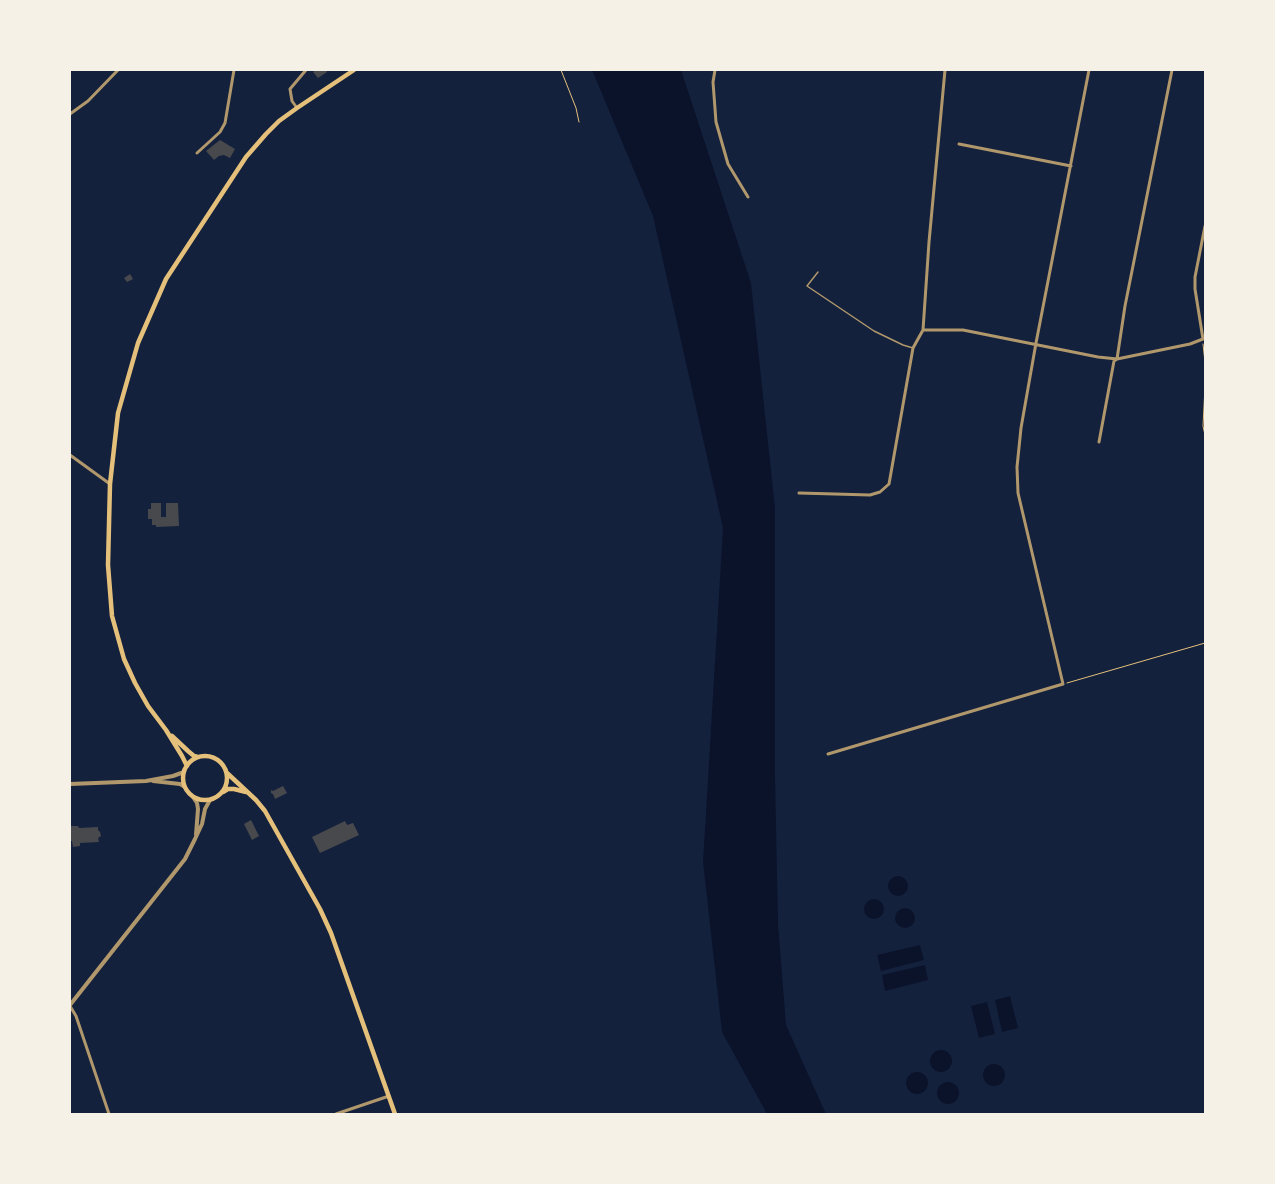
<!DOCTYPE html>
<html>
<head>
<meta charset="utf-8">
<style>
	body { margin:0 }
	#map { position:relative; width:1275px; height:1184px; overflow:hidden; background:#14213d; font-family:"Noto Sans",sans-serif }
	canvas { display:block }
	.frame { position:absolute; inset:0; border:71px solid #f6f1e7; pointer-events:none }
</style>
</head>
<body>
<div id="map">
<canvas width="1275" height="1184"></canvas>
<div class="frame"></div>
</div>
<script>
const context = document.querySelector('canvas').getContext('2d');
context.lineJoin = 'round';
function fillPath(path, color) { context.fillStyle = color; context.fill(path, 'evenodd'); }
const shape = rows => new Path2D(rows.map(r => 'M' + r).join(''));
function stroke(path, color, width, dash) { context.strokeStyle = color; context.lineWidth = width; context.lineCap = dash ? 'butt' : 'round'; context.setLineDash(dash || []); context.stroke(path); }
const water = shape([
	[592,70,681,70,751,283,775,508,775,775,778,923,786,1025,826,1114,767,1114,722,1032,703,862,723,528,653,216],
	'888 886a10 10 0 1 1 20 0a10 10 0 1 1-20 0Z',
	'864 909a10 10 0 1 1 20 0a10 10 0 1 1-20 0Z',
	'895 918a10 10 0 1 1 20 0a10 10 0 1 1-20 0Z',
	[920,945,924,960,881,971,877,955],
	[925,965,928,980,885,991,882,975],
	[1010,996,1018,1028,1002,1032,995,1000],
	[987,1002,995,1034,979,1038,971,1006],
	'930 1061a11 11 0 1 1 22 0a11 11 0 1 1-22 0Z',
	'983 1075a11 11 0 1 1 22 0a11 11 0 1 1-22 0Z',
	'906 1083a11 11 0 1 1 22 0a11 11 0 1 1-22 0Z',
	'937 1093a11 11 0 1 1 22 0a11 11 0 1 1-22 0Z'
]);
const building = shape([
	[316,70,326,70,327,72,318,78,313,72],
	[220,140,235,149,230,158,224,155,219,156,214,160,206,151],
	[130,274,133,279,127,282,124,278],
	[151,503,161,503,161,517,166,517,166,503,178,503,179,526,156,527,156,525,152,525,152,519,148,519,148,509,151,509],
	[283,786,287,793,275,799,273,794,271,793,271,790,273,791],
	[251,820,259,836,252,840,244,824],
	[345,821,347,825,353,823,359,835,320,853,312,837],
	[71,826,78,826,79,828,98,827,98,830,100,832,101,836,98,838,99,842,80,843,80,846,73,847,72,841,70,841]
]);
const path = shape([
	[561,70,576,108,579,122],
	[1203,344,1205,362],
	[1205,387,1203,426,1205,435],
	[1067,683,1205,643]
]);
const service = shape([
	[818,272,807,286,874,331,903,345,913,348]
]);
const minor = shape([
	[715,70,713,82,716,122,728,164,748,197],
	[297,108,292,101,290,89,306,70],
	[70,114,88,101,118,70],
	[959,144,1071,166],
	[197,153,220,132,225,123,234,70],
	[923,330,963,330,1098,357,1117,359,1190,344,1203,339,1195,289,1195,277,1205,226],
	[1099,442,1114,361,1117,359,1125,306,1172,70],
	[70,455,110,484],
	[799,493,870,495,880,492,889,484,913,348,923,330,929,242,945,70],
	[828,754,1063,684,1018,493,1017,467,1021,428,1036,343,1089,70],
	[70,1006,76,1016,109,1114],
	[336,1114,389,1096]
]);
const tertiary = shape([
	[153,781,180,784,185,787],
	[70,784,146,781,173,776,184,772],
	[193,797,197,803,198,809,196,835],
	[70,1005,185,859,195,839,202,824,205,809,210,800]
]);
const secondary = shape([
	[172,736,188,751,194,756,198,757],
	'183 778a22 22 0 1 1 44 0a22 22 0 1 1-44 0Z',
	[187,766,182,756,166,730,148,706,135,683,124,659,112,616,108,565,110,484,118,413,138,343,166,279,246,157,266,134,279,121,297,108,354,70],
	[227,773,256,800,265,811,320,909,331,933,395,1114],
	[223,792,228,789,234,789,246,792]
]);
fillPath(water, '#0b132b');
fillPath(building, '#48494c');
stroke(path, '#e5c07b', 1);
stroke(service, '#b1986c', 1.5);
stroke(minor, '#b1986c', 3);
stroke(tertiary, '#b1986c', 4);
stroke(secondary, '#e5c07b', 4.5);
</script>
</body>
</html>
